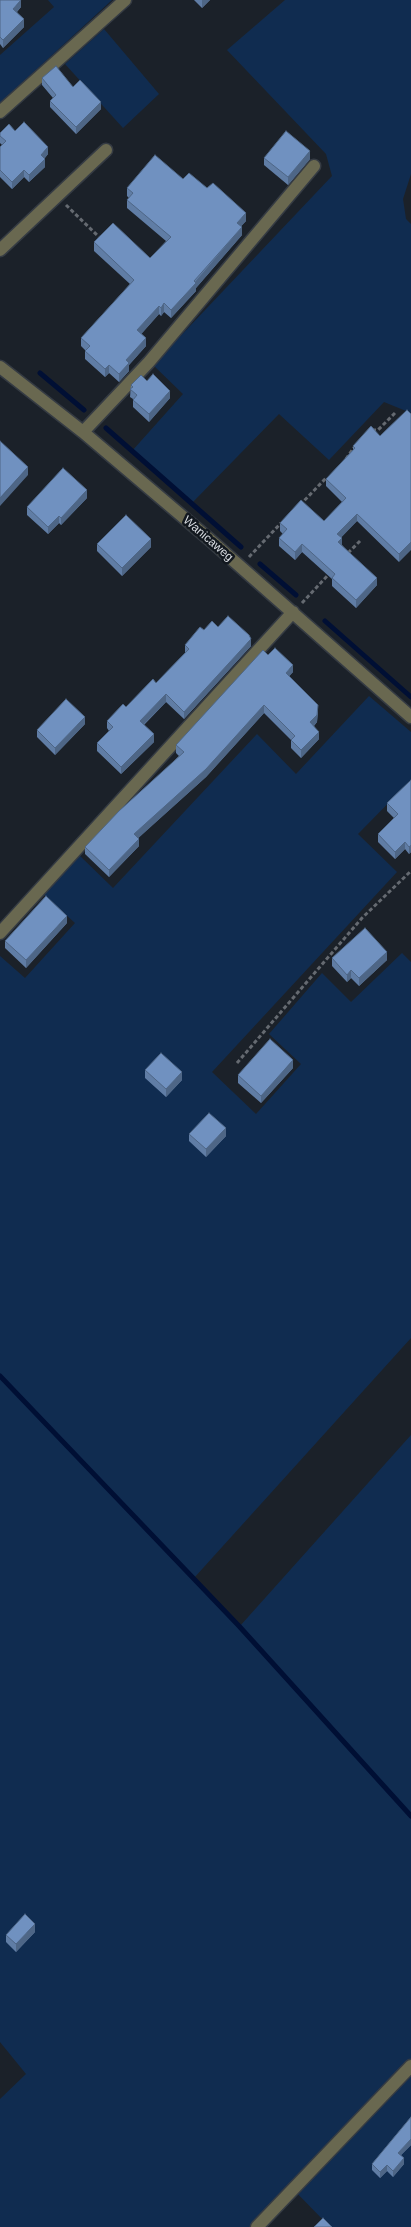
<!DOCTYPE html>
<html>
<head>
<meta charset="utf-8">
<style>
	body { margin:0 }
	canvas { display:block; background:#1b2129 }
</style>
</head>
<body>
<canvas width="411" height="2227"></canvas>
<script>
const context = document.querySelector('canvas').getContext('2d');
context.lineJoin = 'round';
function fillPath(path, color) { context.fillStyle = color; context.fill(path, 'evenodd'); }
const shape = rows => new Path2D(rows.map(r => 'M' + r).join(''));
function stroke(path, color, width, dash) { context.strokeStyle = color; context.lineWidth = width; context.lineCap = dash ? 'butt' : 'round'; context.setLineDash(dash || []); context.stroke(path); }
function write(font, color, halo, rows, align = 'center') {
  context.font = font + ' Arial,sans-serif'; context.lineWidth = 5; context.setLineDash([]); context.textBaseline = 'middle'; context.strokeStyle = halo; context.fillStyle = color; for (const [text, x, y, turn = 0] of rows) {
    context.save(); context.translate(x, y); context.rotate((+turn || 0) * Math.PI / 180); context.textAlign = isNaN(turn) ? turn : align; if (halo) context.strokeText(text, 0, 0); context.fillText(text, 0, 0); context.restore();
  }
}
const green = shape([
	[48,0,112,0,0,103,0,55,54,7],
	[285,0,411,0,411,174,403,199,406,219,411,224,411,413,384,402,329,460,279,414,192,503,132,451,183,394,153,365,332,176,326,154,227,50],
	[104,29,159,94,123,128,65,64],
	[369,696,411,732,411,780,358,834,397,872,212,1072,256,1114,301,1064,269,1034,322,973,351,1002,402,953,411,962,411,1338,194,1578,240,1626,411,1435,411,2227,330,2227,291,2187,250,2227,0,2227,0,2099,26,2074,0,2042,0,956,25,978,75,923,43,894,78,854,113,888,257,734,296,774]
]);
const stream = shape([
	[40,373,84,410],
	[106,428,241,547],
	[260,564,296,595],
	[325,621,411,697],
	[0,1376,239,1626,411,1816]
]);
const path = shape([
	[66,205,99,237],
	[372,430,378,430,396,412],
	[346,459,355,446],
	[300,505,327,477],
	[348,553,361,540],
	[249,557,281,523],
	[302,603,330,573],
	[237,1063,362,918,411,871]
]);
const minor = shape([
	[0,112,125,0],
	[0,250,106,150],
	[0,367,83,432,209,539,411,717],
	[83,432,149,362,314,166],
	[0,933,293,612],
	[257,2227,411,2066]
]);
const wall = shape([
	[0,0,21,7,17,12,24,27,3,48,0,44],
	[194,0,210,0,202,8],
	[42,78,73,87,101,109,76,134,50,107,50,101,53,98,42,85],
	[0,133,48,154,44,159,45,167,29,182,24,177,12,189,0,177,0,147,2,145,0,143],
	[264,158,310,159,288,185,264,165],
	[183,179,246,221,241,226,242,235,196,288,196,291,171,318,164,312,161,316,159,314,141,334,146,346,129,365,129,371,119,382,109,373,105,377,85,359,85,350,81,346,81,338,130,284,94,251,94,242,150,258,166,241,127,208,127,200,129,198,127,196,127,188],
	[131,385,170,398,149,422,133,407,133,399,130,397],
	[407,410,399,562,357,521,341,537,342,545,377,585,356,608,332,586,332,579,302,552,295,560,279,546,279,538,283,534,280,531,280,523,324,521,342,502,326,486,326,479,353,450,353,446,380,436],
	[87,498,61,525,59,523,48,534,27,515,27,507],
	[97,544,151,547,122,576,97,551],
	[218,627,251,646,184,719,166,702,144,725,154,742,121,774,97,751,97,743,109,731,107,728,107,721,126,707,156,683,185,653,185,645,204,630],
	[268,655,293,672,289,676,318,712,317,722,314,726,319,739,301,758,291,748,291,740,264,713,206,777,138,838,139,846,109,877,85,854,85,847,179,756,176,753,176,745],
	[85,724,55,755,37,737,37,730],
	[411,780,411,852,409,854,405,849,395,859,378,842,378,834,394,818,387,811,387,803],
	[67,923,26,968,5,948,5,941],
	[332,958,387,960,359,986,351,978,347,982,332,966],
	[293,1068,261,1103,238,1083,238,1075],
	[145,1070,182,1080,166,1097,145,1078],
	[189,1134,226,1136,206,1157,189,1141],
	[35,1932,16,1952,6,1942,6,1935],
	[411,2117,411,2145,401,2155,404,2164,393,2177,387,2171,380,2178,372,2170,372,2164]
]);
const shadedWall = shape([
	[21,0,21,7,13,16,13,9],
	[202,0,210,0,202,8],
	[24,19,24,27,3,48,3,40],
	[101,102,101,109,76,134,76,127],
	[48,147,48,154,41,163,41,155],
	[310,151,310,159,288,185,288,177],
	[45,159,45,167,29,182,29,175],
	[24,170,24,177,12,189,12,182],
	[246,213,246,221,237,231,237,223],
	[242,227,242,235,196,288,196,291,171,318,171,310],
	[164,303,164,312,161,316,161,308],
	[159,306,159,314,137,339,137,330],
	[146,338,146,346,129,365,129,371,119,382,119,374,126,360],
	[109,365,109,373,105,377,105,369],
	[170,391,170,398,149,422,149,414],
	[28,467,28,475,0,506,0,498],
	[87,490,87,498,61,525,61,518],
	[357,514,357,521,337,542,337,534],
	[59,516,59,523,48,534,48,527],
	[342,538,342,546,338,542],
	[151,539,151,547,122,576,122,568],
	[411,542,411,550,399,562,399,554],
	[302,544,302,552,295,560,295,552],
	[377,578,377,585,356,608,356,600],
	[251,639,251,646,184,719,184,712],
	[293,665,293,672,286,680,286,673],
	[166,694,166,702,140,728,140,721],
	[264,705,264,713,206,777,134,842,134,834],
	[318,705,317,722,310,730,310,722],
	[85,717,85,724,55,755,55,748],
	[319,732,319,739,301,758,301,750],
	[154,734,154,742,121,774,121,767],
	[139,839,139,846,109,877,109,870],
	[405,842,405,849,395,859,395,852],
	[411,845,411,852,409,854,409,847],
	[67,916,67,923,26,968,26,960],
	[387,952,387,960,359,986,359,978],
	[351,970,351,978,347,982,347,975],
	[293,1060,293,1068,261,1103,261,1096],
	[182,1072,182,1080,166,1097,166,1089],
	[226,1128,226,1136,206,1157,206,1149],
	[35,1924,35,1932,16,1952,16,1944],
	[411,2139,411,2145,398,2158,398,2153],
	[404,2158,404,2164,393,2177,393,2171],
	[387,2165,387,2171,380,2178,380,2172]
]);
const building = shape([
	[0,0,21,0,13,9,24,19,3,40,0,37,0,0],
	[56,66,73,87,80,80,101,102,76,127,50,101,56,95,42,78,56,66],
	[24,122,48,147,41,155,45,159,29,175,24,170,12,182,0,170,0,147,6,141,0,136,0,133,9,124,15,131,24,122],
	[286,131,310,151,288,177,264,158,286,131],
	[155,155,183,179,189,173,207,188,213,183,246,213,237,223,242,227,194,281,196,283,171,310,164,303,161,308,159,306,137,330,146,338,126,360,129,363,119,374,109,365,105,369,85,351,90,346,81,338,134,280,94,242,113,223,150,258,171,237,127,200,133,193,127,188,155,155],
	[153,374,170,391,149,414,133,400,137,395,130,389,133,387,131,385,141,375,147,381,153,374],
	[407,410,411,414,411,542,399,554,357,514,337,534,342,538,338,542,377,578,356,600,332,578,335,574,302,544,295,552,279,538,287,529,280,523,301,500,324,521,346,498,326,479,355,448,353,446,371,426,380,436,407,410],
	[0,441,28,467,0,498,0,441],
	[63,468,87,490,61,518,59,516,48,527,27,507,63,468],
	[126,515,151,539,122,568,97,544,126,515],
	[228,616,249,635,251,639,184,712,166,694,140,721,154,734,121,767,97,743,113,727,107,721,123,704,126,707,153,679,156,683,189,649,185,645,200,627,204,630,212,621,218,627,228,616],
	[275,648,293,665,286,673,318,705,317,715,310,722,319,732,301,750,291,740,295,736,264,705,206,769,134,834,139,839,109,870,85,847,119,811,184,752,176,745,263,650,268,655,275,648],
	[66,699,85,717,55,748,37,730,66,699],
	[411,780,411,845,409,847,405,842,395,852,378,834,398,814,387,803,411,780],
	[46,896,67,916,26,960,5,941,46,896],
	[365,928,387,952,359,978,351,970,347,975,332,958,365,928],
	[270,1039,293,1060,261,1096,238,1075,270,1039],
	[161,1053,182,1072,166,1089,145,1070,161,1053],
	[209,1113,226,1128,206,1149,189,1134,209,1113],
	[25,1914,35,1924,16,1944,6,1935,25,1914],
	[411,2117,411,2139,398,2153,404,2158,393,2171,387,2165,380,2172,372,2164,411,2117],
	[323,2218,332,2227,314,2227,323,2218]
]);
const streetNames = [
	["Wanicaweg",208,539,41]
];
fillPath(green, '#102c50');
stroke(stream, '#000f34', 5);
stroke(minor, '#353b43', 15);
stroke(path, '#656a71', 3, [4, 2.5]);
stroke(minor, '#696850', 12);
fillPath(wall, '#607da5');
fillPath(shadedWall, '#4e6686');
fillPath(building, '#7091c0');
stroke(building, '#4e6686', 1);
write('12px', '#d8dce1', '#12181f', streetNames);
</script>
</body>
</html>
